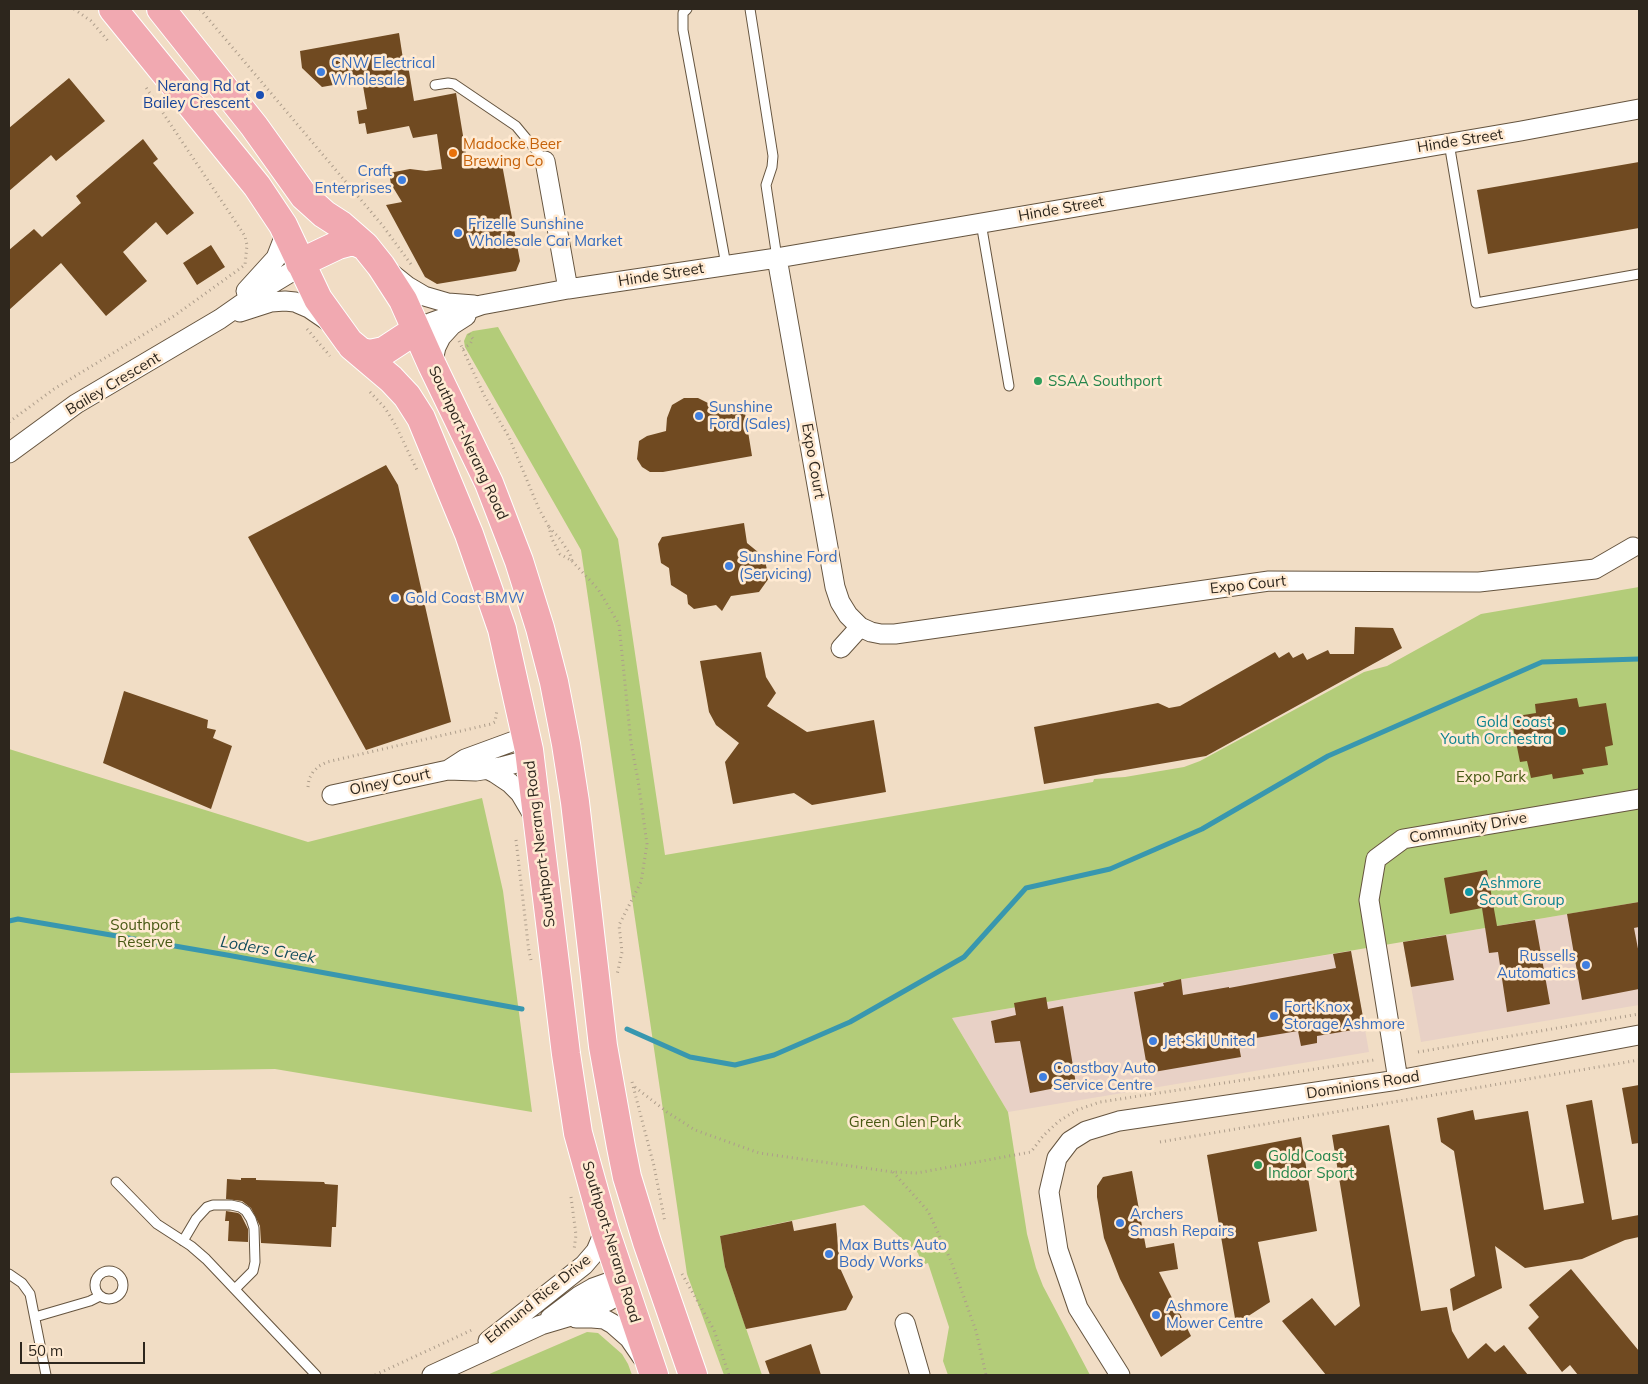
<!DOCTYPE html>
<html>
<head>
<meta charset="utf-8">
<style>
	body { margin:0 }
	#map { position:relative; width:1648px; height:1384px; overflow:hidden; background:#f1ddc5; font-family:Mulish,sans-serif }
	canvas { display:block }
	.frame { position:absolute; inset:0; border:10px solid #2d261d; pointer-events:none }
	.scale { position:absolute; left:20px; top:1342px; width:125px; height:22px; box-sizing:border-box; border:2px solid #2d261d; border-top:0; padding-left:6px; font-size:15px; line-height:18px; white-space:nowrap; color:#2d261d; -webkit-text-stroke:4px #ffead2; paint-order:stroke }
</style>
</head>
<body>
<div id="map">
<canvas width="1648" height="1384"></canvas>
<div class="frame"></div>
<div class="scale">50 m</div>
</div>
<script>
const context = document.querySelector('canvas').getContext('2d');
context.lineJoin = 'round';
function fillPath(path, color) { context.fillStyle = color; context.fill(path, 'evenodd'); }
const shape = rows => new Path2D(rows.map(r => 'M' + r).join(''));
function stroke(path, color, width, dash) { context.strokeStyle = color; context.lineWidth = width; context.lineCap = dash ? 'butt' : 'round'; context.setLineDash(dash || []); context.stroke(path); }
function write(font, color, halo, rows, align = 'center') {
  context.font = font + ' Mulish,sans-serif'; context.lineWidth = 5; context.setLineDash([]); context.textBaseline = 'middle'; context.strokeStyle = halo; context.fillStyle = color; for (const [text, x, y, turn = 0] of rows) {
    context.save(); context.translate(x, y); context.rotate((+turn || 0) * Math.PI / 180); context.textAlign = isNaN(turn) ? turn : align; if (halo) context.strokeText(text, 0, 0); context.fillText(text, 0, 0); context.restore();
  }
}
const commercial = shape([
	[1639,902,1639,1005,1421,1042,1403,942],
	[1351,951,1369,1052,1008,1112,952,1018]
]);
const green = shape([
	[498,327,618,539,665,855,1093,782,1094,779,1125,777,1184,767,1200,761,1364,672,1387,666,1481,614,1639,587,1639,902,952,1018,1008,1112,1027,1234,1036,1268,1043,1286,1090,1375,948,1375,943,1361,949,1327,928,1263,922,1265,918,1253,864,1205,720,1236,725,1267,762,1375,724,1375,687,1274,581,550,465,347,464,341,467,334,473,331],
	[9,749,308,842,482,798,503,891,532,1112,275,1069,9,1073],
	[587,1332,598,1333,622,1354,628,1364,632,1375,487,1375]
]);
const stream = shape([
	[9,921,18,919,227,955,522,1009],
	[627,1029,690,1057,735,1065,774,1055,850,1022,964,957,1026,888,1110,869,1202,829,1328,756,1542,662,1639,659]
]);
const building = shape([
	[399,33,403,59,407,59,414,101,456,93,468,166,501,159,520,261,516,271,437,284,425,277,386,205,402,202,391,184,389,173,410,169,426,171,442,169,437,134,413,138,409,126,367,134,365,123,359,124,357,111,367,109,362,80,322,87,302,68,300,51],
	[69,78,105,121,56,161,51,155,9,191,9,128],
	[143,139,158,159,153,163,194,213,167,235,156,222,123,252,147,281,106,316,61,263,9,310,9,250,34,229,42,237,81,203,76,196],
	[1639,162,1639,228,1488,254,1477,190],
	[211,245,225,267,197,285,183,263],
	[684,398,698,398,716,407,728,402,738,404,745,413,752,456,663,472,650,472,642,467,637,459,639,441,647,436,666,431,667,418,672,405],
	[386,465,398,485,451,722,366,750,248,537],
	[744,523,747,543,764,557,769,578,759,592,731,596,722,611,716,605,694,609,688,604,687,595,671,585,669,568,661,563,658,544,662,537],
	[1355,627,1393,628,1402,648,1206,756,1044,784,1034,727,1158,703,1169,708,1180,706,1275,652,1279,658,1289,652,1293,658,1303,653,1307,660,1328,650,1330,654,1354,654],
	[761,652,766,677,776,693,767,706,807,732,874,720,886,792,812,805,794,793,733,804,725,762,739,743,716,725,709,712,700,661],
	[124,691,208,720,207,728,216,730,213,738,232,746,211,809,103,763],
	[1577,698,1579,707,1606,703,1613,745,1605,747,1608,765,1582,769,1584,774,1553,779,1552,774,1531,778,1527,761,1520,762,1511,717,1536,713,1535,704],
	[1487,870,1497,926,1535,920,1550,1004,1507,1012,1498,952,1489,953,1482,908,1450,914,1444,878],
	[1639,902,1639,927,1634,928,1639,954,1639,989,1582,1000,1567,914],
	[1446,935,1454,980,1411,987,1403,942],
	[1351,951,1365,1028,1317,1036,1317,1043,1301,1046,1298,1031,1238,1041,1241,1057,1148,1073,1134,992,1164,986,1163,983,1181,979,1183,995,1229,987,1229,988,1336,968,1333,954],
	[1046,997,1048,1009,1063,1006,1076,1084,1030,1093,1020,1041,995,1043,991,1021,1016,1015,1014,1003],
	[1639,1085,1639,1143,1632,1144,1622,1088],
	[1592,1100,1612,1220,1639,1215,1639,1237,1625,1240,1582,1259,1525,1268,1495,1246,1502,1288,1453,1311,1450,1289,1475,1276,1454,1151,1441,1142,1437,1118,1473,1110,1475,1120,1528,1111,1544,1210,1584,1203,1566,1105],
	[1389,1125,1421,1311,1447,1307,1452,1331,1468,1359,1486,1343,1495,1352,1504,1345,1528,1375,1326,1375,1282,1321,1312,1298,1335,1326,1360,1306,1332,1135],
	[1301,1137,1317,1231,1258,1242,1270,1302,1236,1324,1207,1155],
	[1132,1171,1146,1248,1174,1243,1178,1269,1159,1272,1191,1336,1161,1357,1120,1279,1104,1238,1097,1197,1097,1186,1103,1177],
	[241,1178,256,1178,256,1180,324,1182,325,1184,338,1185,336,1227,332,1227,331,1247,261,1243,260,1226,251,1208,242,1201,226,1199,227,1179,241,1180],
	[226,1211,238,1213,241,1215,248,1229,248,1242,228,1241,229,1221,225,1221],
	[792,1221,794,1231,836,1223,840,1268,853,1297,846,1310,746,1329,725,1267,720,1236],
	[1571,1269,1639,1351,1639,1375,1578,1375,1570,1365,1562,1372,1528,1328,1539,1317,1529,1305],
	[811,1344,821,1375,770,1375,765,1361]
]);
const path = shape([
	[74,9,91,21,109,42],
	[200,9,383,226,413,267],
	[307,329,330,356],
	[459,341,484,395,509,437,539,509,549,527],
	[463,349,470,344,473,339,469,334],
	[370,392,385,408,396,426,417,470],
	[9,422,54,389,174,316,245,265,247,245,245,236,145,86],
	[549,527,560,539,570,554,572,561,560,554,552,539,549,527],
	[572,561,598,589,619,624,631,743,638,780,647,844,641,882,619,925,622,952,617,975],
	[308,787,309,779,313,772,319,766,327,762,491,724,495,722,497,710],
	[516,840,529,952,531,960],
	[1418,1052,1639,1014],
	[632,1082,654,1166,665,1222],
	[635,1087,667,1112,695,1130,759,1153,893,1172,917,1173,1031,1152,1043,1136,1059,1121,1077,1110,1100,1102,1374,1060],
	[1160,1142,1639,1060],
	[893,1172,928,1211,951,1261,976,1331,986,1375],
	[571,1197,576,1235,574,1250],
	[682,1274,714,1330,729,1375],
	[375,1375,474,1329]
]);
const lane = shape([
	[687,9,683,13,683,30,726,265],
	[750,9,773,156,772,167,766,185,777,258],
	[435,85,448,83,454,84,516,126,545,161],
	[1449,143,1476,303,1639,274],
	[981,223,1009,386],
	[116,1182,157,1224,191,1246,206,1259,316,1375],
	[183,1241,196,1219,207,1207,213,1205,231,1205,240,1207,246,1211,251,1219,254,1228,255,1262,253,1271,235,1289],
	'95 1285a14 14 0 1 1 28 0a14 14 0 1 1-28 0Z',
	[9,1274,22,1283,30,1294,46,1375],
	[35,1317,90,1301,100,1296]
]);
const street = shape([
	[545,161,568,289],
	[777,258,835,587,840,602,848,615,860,627,871,632,881,634,895,634,1269,581,1479,582,1595,569,1633,547],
	[392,274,407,286,424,296,448,303,474,305],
	[246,291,276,258,283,240,283,226],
	[240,312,271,302,285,301,295,302,309,308,328,321],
	[415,326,430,323,481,305,568,289,777,258,1521,131,1639,109],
	[432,365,436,347,441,337,452,325,466,316],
	[9,453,76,404,220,319,263,289,301,266],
	[841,648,860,627],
	[487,769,495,773,510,783,520,793,533,815],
	[332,795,448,770,476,771,501,767,520,762,524,759,529,750,524,745,514,741,465,759,448,770],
	[1398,1080,1369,900,1376,859,1403,839,1639,799],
	[550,1318,579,1296,593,1288,621,1278],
	[576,1318,592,1318,604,1319,613,1324,629,1338,642,1357],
	[905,1323,920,1375],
	[488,1341,584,1265,596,1251,605,1230],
	[432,1375,541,1325,578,1314,608,1301,626,1291],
	[1120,1375,1078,1308,1058,1250,1049,1192,1057,1158,1070,1141,1086,1131,1119,1121,1398,1080,1639,1035]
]);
const primary = shape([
	[113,9,257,186,283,225,318,299,349,342,361,352,370,354,384,351,416,330],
	[161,9,254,126,304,196,324,214,341,225,365,246],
	[300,263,338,245,349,242,356,242,365,246,381,266,403,300,432,365,489,483,519,561,540,628,554,682,566,744,575,802,603,1046,621,1147,627,1177,647,1242,693,1375],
	[352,346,391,379,407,396,421,418,469,534,502,629,529,750,566,1054,578,1133,605,1230,654,1375]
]);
const markers = [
	[321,72,5,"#3f7fe0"],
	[260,95,5,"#1a4fb4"],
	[453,153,5,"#e8710a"],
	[402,180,5,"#3f7fe0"],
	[458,233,5,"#3f7fe0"],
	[1038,381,5,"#2e9e5b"],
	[699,416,5,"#3f7fe0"],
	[729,566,5,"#3f7fe0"],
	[395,598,5,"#3f7fe0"],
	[1562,731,5,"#0f9aa8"],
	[1469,892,5,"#0f9aa8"],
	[1586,965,5,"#3f7fe0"],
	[1274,1016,5,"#3f7fe0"],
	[1153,1041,5,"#3f7fe0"],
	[1043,1077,5,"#3f7fe0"],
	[1258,1165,5,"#2e9e5b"],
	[1120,1223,5,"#3f7fe0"],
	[829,1254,5,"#3f7fe0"],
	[1156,1315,5,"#3f7fe0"]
];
const shopNames = [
	["CNW Electrical",331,63],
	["Wholesale",331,80],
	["Craft",392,171,"right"],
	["Enterprises",392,188,"right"],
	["Frizelle Sunshine",468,224],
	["Wholesale Car Market",468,241],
	["Sunshine",709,407],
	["Ford (Sales)",709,424],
	["Sunshine Ford",739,557],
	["(Servicing)",739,574],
	["Gold Coast BMW",405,598],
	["Russells",1576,956,"right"],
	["Automatics",1576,973,"right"],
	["Fort Knox",1284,1007],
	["Storage Ashmore",1284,1024],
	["Jet Ski United",1163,1041],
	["Coastbay Auto",1053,1068],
	["Service Centre",1053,1085],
	["Archers",1130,1214],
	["Smash Repairs",1130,1231],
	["Max Butts Auto",839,1245],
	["Body Works",839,1262],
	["Ashmore",1166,1306],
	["Mower Centre",1166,1323]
];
const transitNames = [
	["Nerang Rd at",250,86],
	["Bailey Crescent",250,103]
];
const streetNames = [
	["Hinde Street",1460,141,-9],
	["Hinde Street",1061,209,-10],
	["Hinde Street",661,275,-9],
	["Bailey Crescent",113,384,-31],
	["Southport-Nerang Road",468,443,65],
	["Expo Court",813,461,80],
	["Expo Court",1248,585,-6],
	["Olney Court",390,782,-12],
	["Community Drive",1468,828,-10],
	["Southport-Nerang Road",540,844,-97],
	["Dominions Road",1363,1085,-9],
	["Southport-Nerang Road",611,1242,73],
	["Edmund Rice Drive",538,1299,-39]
];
const foodNames = [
	["Madocke Beer",463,144],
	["Brewing Co",463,161]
];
const leisureNames = [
	["SSAA Southport",1048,381],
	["Gold Coast",1268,1156],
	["Indoor Sport",1268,1173]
];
const cultureNames = [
	["Gold Coast",1552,722],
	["Youth Orchestra",1552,739],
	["Ashmore",1479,883,"left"],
	["Scout Group",1479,900,"left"]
];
const parkNames = [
	["Expo Park",1491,777],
	["Southport",145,925],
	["Reserve",145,942],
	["Green Glen Park",905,1122]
];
const waterNames = [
	["Loders Creek",268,950,10]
];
fillPath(commercial, '#e8d1c6');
fillPath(green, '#b3cc79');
stroke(stream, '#3897af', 5);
fillPath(building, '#704a21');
stroke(lane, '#65543f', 11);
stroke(street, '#65543f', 21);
stroke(primary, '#fff', 30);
stroke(path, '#ad9d8b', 3, [1, 4]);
stroke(lane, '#fff', 9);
stroke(street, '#fff', 19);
stroke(primary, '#f1a9b1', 28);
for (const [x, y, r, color] of markers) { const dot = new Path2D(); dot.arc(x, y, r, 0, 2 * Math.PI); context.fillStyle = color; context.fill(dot); stroke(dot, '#ffead2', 2); }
write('15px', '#366cbe', '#ffead2', shopNames, 'left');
write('15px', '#164399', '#ffead2', transitNames, 'right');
write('15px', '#2d261d', '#ffead2', streetNames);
write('15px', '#c56008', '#ffead2', foodNames, 'left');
write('15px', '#27864d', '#ffead2', leisureNames, 'left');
write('15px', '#0d838f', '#ffead2', cultureNames, 'right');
write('15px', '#485914', '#ffead2', parkNames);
write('italic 16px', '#134d5c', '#ffead2', waterNames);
</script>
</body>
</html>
